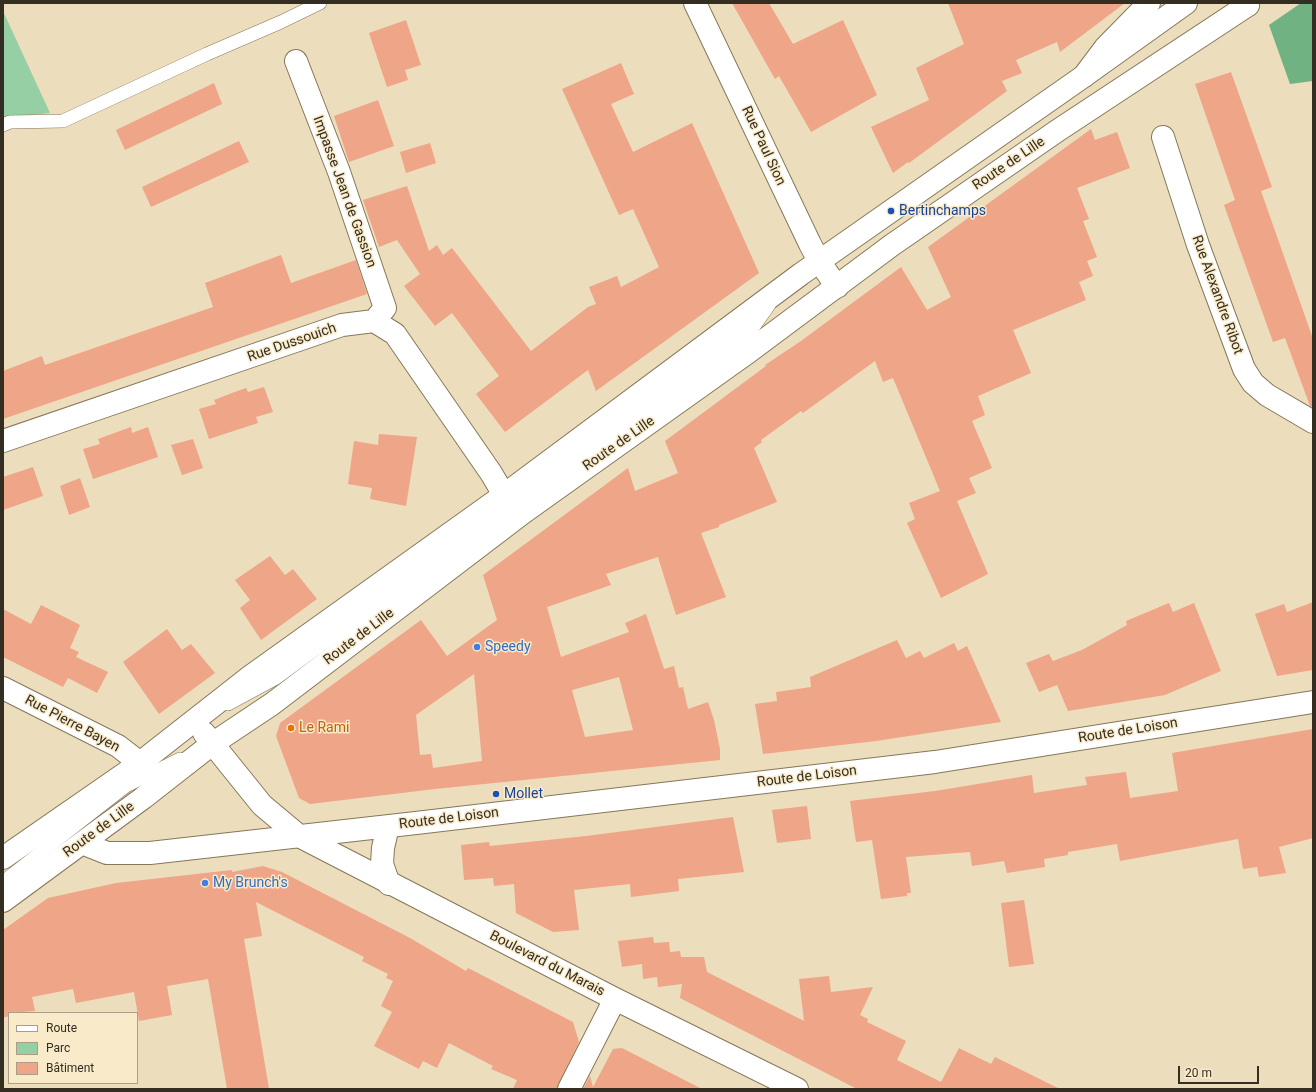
<!DOCTYPE html>
<html>
<head>
<meta charset="utf-8">
<style>
	body { margin:0 }
	#map { position:relative; width:1316px; height:1092px; overflow:hidden; background:#ecddbc; font-family:Roboto,sans-serif }
	canvas { display:block }
	.frame { position:absolute; inset:0; border:4px solid #332e21; pointer-events:none }
	.legend { position:absolute; left:8px; top:1012px; width:130px; height:72px; box-sizing:border-box; background:#f9eac9; border:1px solid #aa9f86; margin:0; padding:5px 7px; list-style:none; font-size:12px; color:#332e21 }
	.legend li { display:flex; align-items:center; gap:8px; height:20px }
	.legend b { width:20px; border:1px solid #aa9f86 }
	.scale { position:absolute; left:1178px; top:1066px; width:81px; height:18px; box-sizing:border-box; border:2px solid #332e21; border-top:0; padding-left:5px; font-size:12px; line-height:14px; white-space:nowrap; color:#332e21; -webkit-text-stroke:3px #f9eac9; paint-order:stroke }
</style>
</head>
<body>
<div id="map">
<canvas width="1316" height="1092"></canvas>
<div class="frame"></div>
<ul class="legend">
<li><b style="height:5px;background:#fff"></b>Route</li>
<li><b style="height:11px;background:#96cfa3"></b>Parc</li>
<li><b style="height:11px;background:#efa587"></b>Bâtiment</li>
</ul>
<div class="scale">20 m</div>
</div>
<script>
const context = document.querySelector('canvas').getContext('2d');
context.lineJoin = 'round';
function fillPath(path, color) { context.fillStyle = color; context.fill(path, 'evenodd'); }
const shape = rows => new Path2D(rows.map(r => 'M' + r).join(''));
function stroke(path, color, width, dash) { context.strokeStyle = color; context.lineWidth = width; context.lineCap = dash ? 'butt' : 'round'; context.setLineDash(dash || []); context.stroke(path); }
function write(font, color, halo, rows, align = 'center') {
  context.font = font + ' Roboto,sans-serif'; context.lineWidth = 3; context.setLineDash([]); context.textBaseline = 'middle'; context.strokeStyle = halo; context.fillStyle = color; for (const [text, x, y, turn = 0] of rows) {
    context.save(); context.translate(x, y); context.rotate((+turn || 0) * Math.PI / 180); context.textAlign = isNaN(turn) ? turn : align; if (halo) context.strokeText(text, 0, 0); context.fillText(text, 0, 0); context.restore();
  }
}
const green = shape([
	[3,11,50,113,3,118]
]);
const forest = shape([
	[1301,3,1313,3,1313,81,1290,84,1269,25]
]);
const building = shape([
	[732,3,769,3,793,44,843,20,877,95,811,132,779,76,775,79],
	[948,3,1125,3,1060,52,1057,42,1016,60,1022,73,1002,81,1007,91,909,163,908,162,893,173,871,127,929,100,916,68,964,44],
	[406,20,421,65,405,70,408,80,387,87,369,33],
	[621,63,634,94,611,104,633,152,692,123,759,273,596,391,588,370,505,432,476,394,499,376,452,313,435,326,404,286,420,274,397,240,379,247,363,200,407,186,429,251,437,245,443,255,452,248,531,351,588,307,596,304,589,287,617,276,621,287,659,267,633,209,619,215,562,89],
	[1231,72,1272,187,1261,191,1313,339,1313,407,1310,406,1285,338,1273,342,1224,205,1235,200,1195,84],
	[214,83,222,104,125,150,116,130],
	[378,100,394,146,349,162,334,116],
	[1091,129,1095,140,1117,132,1130,168,1077,188,1089,219,1083,221,1097,257,1087,261,1093,276,1079,282,1086,300,1013,330,1031,373,978,396,985,415,972,421,992,468,969,478,976,493,957,501,988,574,941,598,907,523,915,519,909,503,940,491,893,378,883,382,875,361,803,413,801,411,761,440,762,442,754,448,777,502,719,525,719,527,701,533,726,597,676,615,658,557,606,574,611,585,547,607,561,657,629,632,625,623,646,614,664,669,674,666,679,688,683,687,688,709,708,702,714,720,720,749,720,760,435,789,310,804,299,798,276,736,280,723,421,620,447,656,497,620,483,575,628,468,635,491,678,473,665,441,766,366,765,365,801,341,901,267,927,310,951,297,928,247],
	[474,674,482,761,433,768,431,754,420,755,416,715],
	[619,677,633,730,585,737,572,690],
	[239,141,249,162,151,207,142,187],
	[430,143,436,163,406,173,400,152],
	[281,255,291,283,356,260,367,294,3,419,3,371,42,356,45,365,213,307,205,283],
	[264,387,273,412,256,417,258,423,209,439,199,409,216,404,214,400,232,393,246,388,248,392],
	[131,427,132,433,148,427,158,457,93,479,83,449,100,444,98,439],
	[379,434,417,437,406,506,370,499,372,488,348,484,354,441,378,445],
	[193,439,203,468,182,475,171,445],
	[33,467,43,496,3,510,3,477],
	[80,478,90,507,69,515,60,486],
	[270,556,285,575,293,569,317,599,261,640,240,608,250,600,235,580],
	[1313,602,1313,670,1277,676,1255,614,1284,604,1287,612],
	[1169,603,1173,612,1194,603,1221,671,1165,695,1068,711,1057,685,1039,692,1026,663,1049,654,1053,661,1082,650,1127,625,1126,621],
	[41,605,80,625,70,648,79,652,76,657,108,672,97,693,68,678,63,687,3,657,3,609,31,624],
	[167,629,182,650,191,644,215,673,159,714,123,662],
	[897,640,906,658,920,651,924,658,954,643,958,651,967,646,1001,722,876,741,763,754,755,704,777,701,776,692,811,687,810,677],
	[1313,729,1313,838,1279,847,1286,873,1259,877,1257,867,1243,869,1238,839,1120,861,1117,844,1068,852,1068,855,1044,859,1045,867,1007,873,1004,861,972,866,970,852,906,857,911,893,907,893,907,896,881,899,872,840,856,842,850,801,935,791,1032,775,1034,793,1087,785,1085,777,1126,772,1130,798,1178,791,1172,753],
	[807,806,811,839,777,843,772,810],
	[733,817,744,872,678,879,679,891,631,897,630,884,574,890,579,930,553,932,516,913,514,884,494,886,493,878,464,880,461,845,489,842,490,846,586,836],
	[263,866,282,872,410,938,466,971,468,968,573,1022,579,1042,557,1089,513,1089,517,1080,491,1069,493,1066,449,1043,437,1068,423,1061,419,1069,374,1046,392,1012,381,1006,393,981,386,978,388,974,362,961,364,957,256,902,262,936,244,939,269,1089,227,1089,208,979,167,986,172,1015,139,1021,134,992,76,1003,73,989,32,997,35,1011,9,1013,9,1016,3,1018,3,930,48,898,116,883,232,870,232,872],
	[1024,900,1034,964,1009,967,1001,903],
	[653,937,654,943,669,942,670,952,680,951,681,957,704,957,707,972,804,1021,799,979,829,976,831,992,873,987,860,1015,868,1019,867,1022,906,1041,897,1060,941,1082,959,1048,991,1064,995,1057,1060,1089,857,1089,680,998,682,984,658,987,657,977,643,979,642,964,622,967,618,941],
	[622,1048,702,1089,583,1089,590,1076,593,1087,613,1049]
]);
const lane = shape([
	[3,125,10,122,63,121,207,54,281,22,320,3],
	[228,704,276,678,752,329,769,305],
	[3,882,126,786,180,759]
]);
const street = shape([
	[695,3,810,244,819,261,837,287],
	[296,61,339,172,385,308,374,321],
	[1163,137,1198,245,1244,369,1253,383,1267,395,1313,422],
	[3,441,342,325,374,321,395,334,491,473,504,495],
	[3,688,118,746,140,763],
	[299,836,615,999,797,1089],
	[569,1089,615,999]
]);
const secondary = shape([
	[204,733,262,805,299,836],
	[388,826,383,848,382,864,389,884],
	[82,843,107,853,150,853,416,823,935,762,1313,702],
	[3,858,140,763,251,676,504,495,801,274,1084,76,1186,3],
	[3,901,143,798,212,744,272,704,524,512,747,353,892,245,1057,131,1248,5]
]);
const highway = shape([
	[1247,3,1248,5],
	[1084,76,1105,48,1149,3]
]);
const markers = [
	[891,211,4,"#1a4fb4"],
	[477,647,4,"#3f7fe0"],
	[291,728,4,"#e8710a"],
	[496,794,4,"#1a4fb4"],
	[205,883,4,"#3f7fe0"]
];
const streetNames = [
	["Rue Paul Sion",763,146,65],
	["Route de Lille",1009,164,-34],
	["Impasse Jean de Gassion",344,192,70],
	["Rue Alexandre Ribot",1217,295,70],
	["Rue Dussouich",292,343,-19],
	["Route de Lille",619,444,-35],
	["Route de Lille",359,637,-37],
	["Rue Pierre Bayen",72,724,28],
	["Route de Loison",1128,731,-9],
	["Route de Loison",807,777,-7],
	["Route de Loison",449,819,-7],
	["Route de Lille",99,830,-36],
	["Boulevard du Marais",547,964,27]
];
const transitNames = [
	["Bertinchamps",899,211],
	["Mollet",504,794]
];
const shopNames = [
	["Speedy",485,647],
	["My Brunch's",213,883]
];
const foodNames = [
	["Le Rami",299,728]
];
fillPath(green, '#96cfa3');
fillPath(forest, '#71b282');
fillPath(building, '#efa587');
stroke(lane, '#85785a', 14);
stroke(street, '#85785a', 24);
stroke(secondary, '#85785a', 24);
stroke(highway, '#85785a', 24);
stroke(lane, '#fff', 13);
stroke(street, '#fff', 22);
stroke(secondary, '#fff', 22);
stroke(highway, '#fff', 22);
for (const [x, y, r, color] of markers) { const dot = new Path2D(); dot.arc(x, y, r, 0, 2 * Math.PI); context.fillStyle = color; context.fill(dot); stroke(dot, '#f9eac9', 1.5); }
write('14px', '#332e21', '#f9eac9', streetNames);
write('14px', '#164399', '#f9eac9', transitNames, 'left');
write('14px', '#366cbe', '#f9eac9', shopNames, 'left');
write('14px', '#c56008', '#f9eac9', foodNames, 'left');
</script>
</body>
</html>
